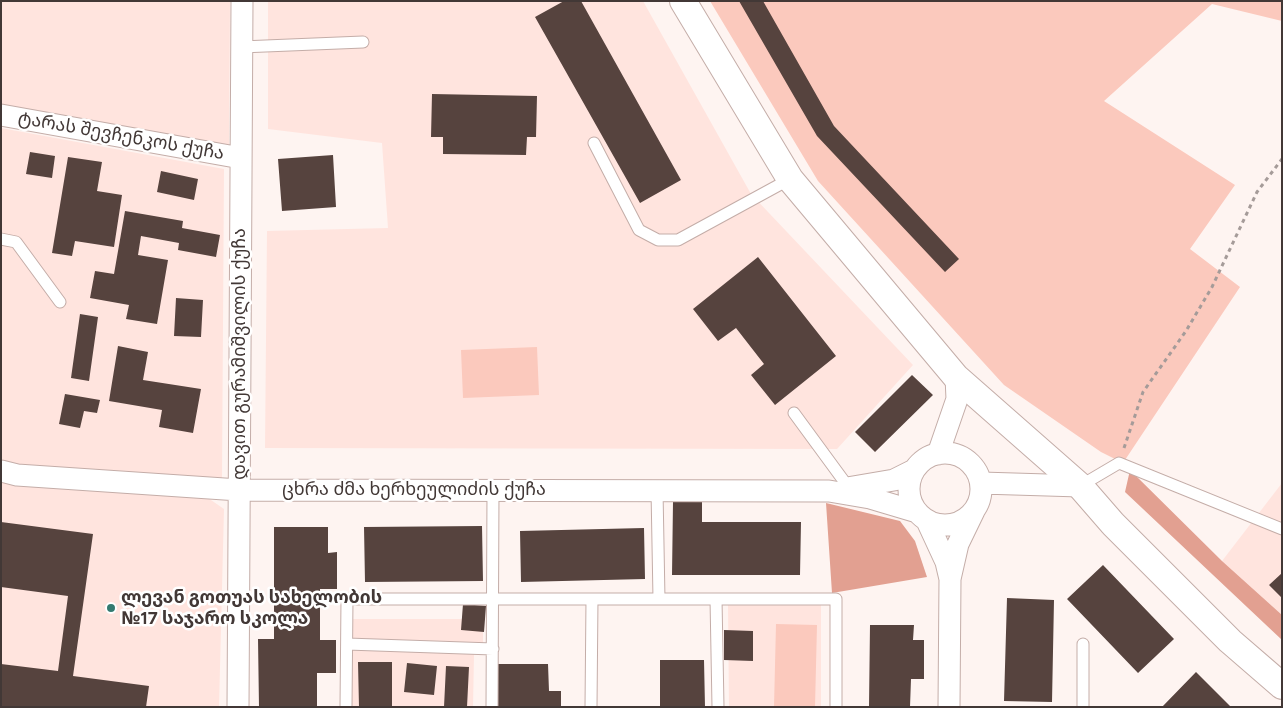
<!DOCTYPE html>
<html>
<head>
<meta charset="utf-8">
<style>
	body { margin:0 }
	#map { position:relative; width:1283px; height:708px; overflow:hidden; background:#fef4f1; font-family:Figtree,sans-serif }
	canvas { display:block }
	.frame { position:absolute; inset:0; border:2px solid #423836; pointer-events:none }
</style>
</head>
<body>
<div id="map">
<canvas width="1283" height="708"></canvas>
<div class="frame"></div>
</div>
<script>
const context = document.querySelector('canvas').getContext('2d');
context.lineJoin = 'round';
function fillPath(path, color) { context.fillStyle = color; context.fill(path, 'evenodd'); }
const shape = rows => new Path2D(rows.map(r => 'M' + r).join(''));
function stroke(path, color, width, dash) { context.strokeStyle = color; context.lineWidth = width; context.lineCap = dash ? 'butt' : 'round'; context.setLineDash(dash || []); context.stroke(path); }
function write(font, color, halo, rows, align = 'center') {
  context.font = font + ' Figtree,"Noto Sans Georgian",sans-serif'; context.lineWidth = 5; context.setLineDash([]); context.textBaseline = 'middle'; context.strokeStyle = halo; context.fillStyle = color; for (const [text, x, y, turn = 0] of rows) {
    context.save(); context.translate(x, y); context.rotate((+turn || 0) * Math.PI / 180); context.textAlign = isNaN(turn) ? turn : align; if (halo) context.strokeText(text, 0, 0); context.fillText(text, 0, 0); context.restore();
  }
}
const built = shape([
	[1,1,230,1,229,145,1,104],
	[268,1,643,1,751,194,913,365,837,449,265,448,267,231,388,228,382,143,268,129],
	[1,128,224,169,222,479,15,464,1,461],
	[1,478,208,498,224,509,219,707,1,707],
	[1282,483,1282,615,1222,561],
	[728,605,821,605,821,707,729,707],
	[352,619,483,619,483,649,474,655,473,707,352,707]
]);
const green = shape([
	[710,1,1282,1,1282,21,1212,4,1104,101,1235,185,1190,249,1240,287,1123,463,1101,452,1004,385,818,181],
	[537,347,539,395,463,398,461,350],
	[776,624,817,625,815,707,774,707]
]);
const forest = shape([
	[1130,470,1222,561,1282,615,1282,640,1125,492],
	[826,503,900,521,915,541,927,577,832,593]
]);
const building = shape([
	[564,1,581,1,681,180,640,203,535,17],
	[739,1,763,1,834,126,959,259,945,272,817,136],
	[432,94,537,96,536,137,527,137,526,155,443,154,443,137,431,137],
	[30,152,55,156,52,178,26,174],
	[333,155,336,207,282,211,278,159],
	[68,157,102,162,97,191,122,195,114,247,75,241,72,256,52,253],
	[161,171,198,179,194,200,157,192],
	[125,211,183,221,182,228,220,235,216,257,178,250,179,243,141,236,138,255,168,260,157,324,126,319,129,305,90,298,95,271,114,274],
	[758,257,836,356,775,405,751,375,764,364,736,328,718,341,693,309],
	[176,298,203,300,201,337,174,336],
	[80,314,98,317,89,381,71,378],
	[118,346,148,352,143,380,201,389,193,433,159,427,162,410,109,401],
	[912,375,933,395,875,452,855,432],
	[65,394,100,400,97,413,84,411,80,428,59,424],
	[673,502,702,502,702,522,801,522,800,575,672,575],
	[1,522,93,534,73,676,149,686,146,707,1,707,1,664,58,671,68,596,1,587],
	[482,526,483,581,365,582,364,527],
	[274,527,328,527,328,553,337,552,337,589,320,589,320,640,336,640,336,673,317,673,317,707,259,707,258,639,274,639],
	[644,528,645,579,521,582,520,531],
	[1103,565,1174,639,1138,673,1067,599],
	[1282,573,1282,598,1269,585],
	[1007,598,1054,600,1052,702,1004,701],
	[463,604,486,606,484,632,461,630],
	[870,625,914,625,913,640,924,640,924,679,911,679,910,707,869,707],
	[724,630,753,631,753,661,724,660],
	[660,660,704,660,705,707,660,707],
	[358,662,392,662,392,707,359,707],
	[407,663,437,666,434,695,404,692],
	[497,664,548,664,549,691,561,691,561,707,498,707],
	[446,666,469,667,467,707,444,707],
	[1196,672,1231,707,1162,707]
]);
const path = shape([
	[1124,448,1143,392,1186,331,1212,287,1257,192,1282,159]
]);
const service = shape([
	[241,47,363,42],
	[594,143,639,230,658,240,678,240,790,179],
	[1,239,16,242,60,302],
	[794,413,849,488],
	[1080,486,1119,463,1282,529],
	[657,490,659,599],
	[716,599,718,707],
	[347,644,493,649],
	[346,707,347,599,836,599,836,707],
	[492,707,493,491],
	[591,707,592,599],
	[1083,707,1083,644]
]);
const minor = shape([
	[1,115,241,158],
	'909 489a36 36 0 1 1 72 0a36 36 0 1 1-72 0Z',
	[938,454,957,399,956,377],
	[1,471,17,475,239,490,829,491,870,498,917,512],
	[981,483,1080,486],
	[847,488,894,480,914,470],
	[927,521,946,562,950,579,949,707],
	[950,579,958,544,974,511],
	[238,707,242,1]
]);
const tertiary = shape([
	[683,1,790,179,956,377,1080,486,1113,524,1230,641,1282,686]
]);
const markers = [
	[111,608,5,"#347a70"]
];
const streetNames = [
	["ტარას შევჩენკოს ქუჩა",121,136,10],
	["დავით გურამიშვილის ქუჩა",240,354,-90],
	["ცხრა ძმა ხერხეულიძის ქუჩა",414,490]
];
const poiNames = [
	["ლევან გოთუას სახელობის",121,598],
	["№17 საჯარო სკოლა",121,619]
];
fillPath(built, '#ffe4de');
fillPath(green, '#fbc9bd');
fillPath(forest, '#e2a091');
fillPath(building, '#56433e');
stroke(service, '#c4ada8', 13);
stroke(minor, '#c4ada8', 23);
stroke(tertiary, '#c4ada8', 28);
stroke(path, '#a59b99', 3, [4, 4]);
stroke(service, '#fff', 11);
stroke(minor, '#fff', 21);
stroke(tertiary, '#fff', 26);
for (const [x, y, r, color] of markers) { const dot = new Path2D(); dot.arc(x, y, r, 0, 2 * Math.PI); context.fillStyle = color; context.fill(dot); stroke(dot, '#fff', 2); }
write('18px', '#423836', '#fff', streetNames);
write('bold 18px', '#423836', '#fff', poiNames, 'left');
</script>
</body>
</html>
